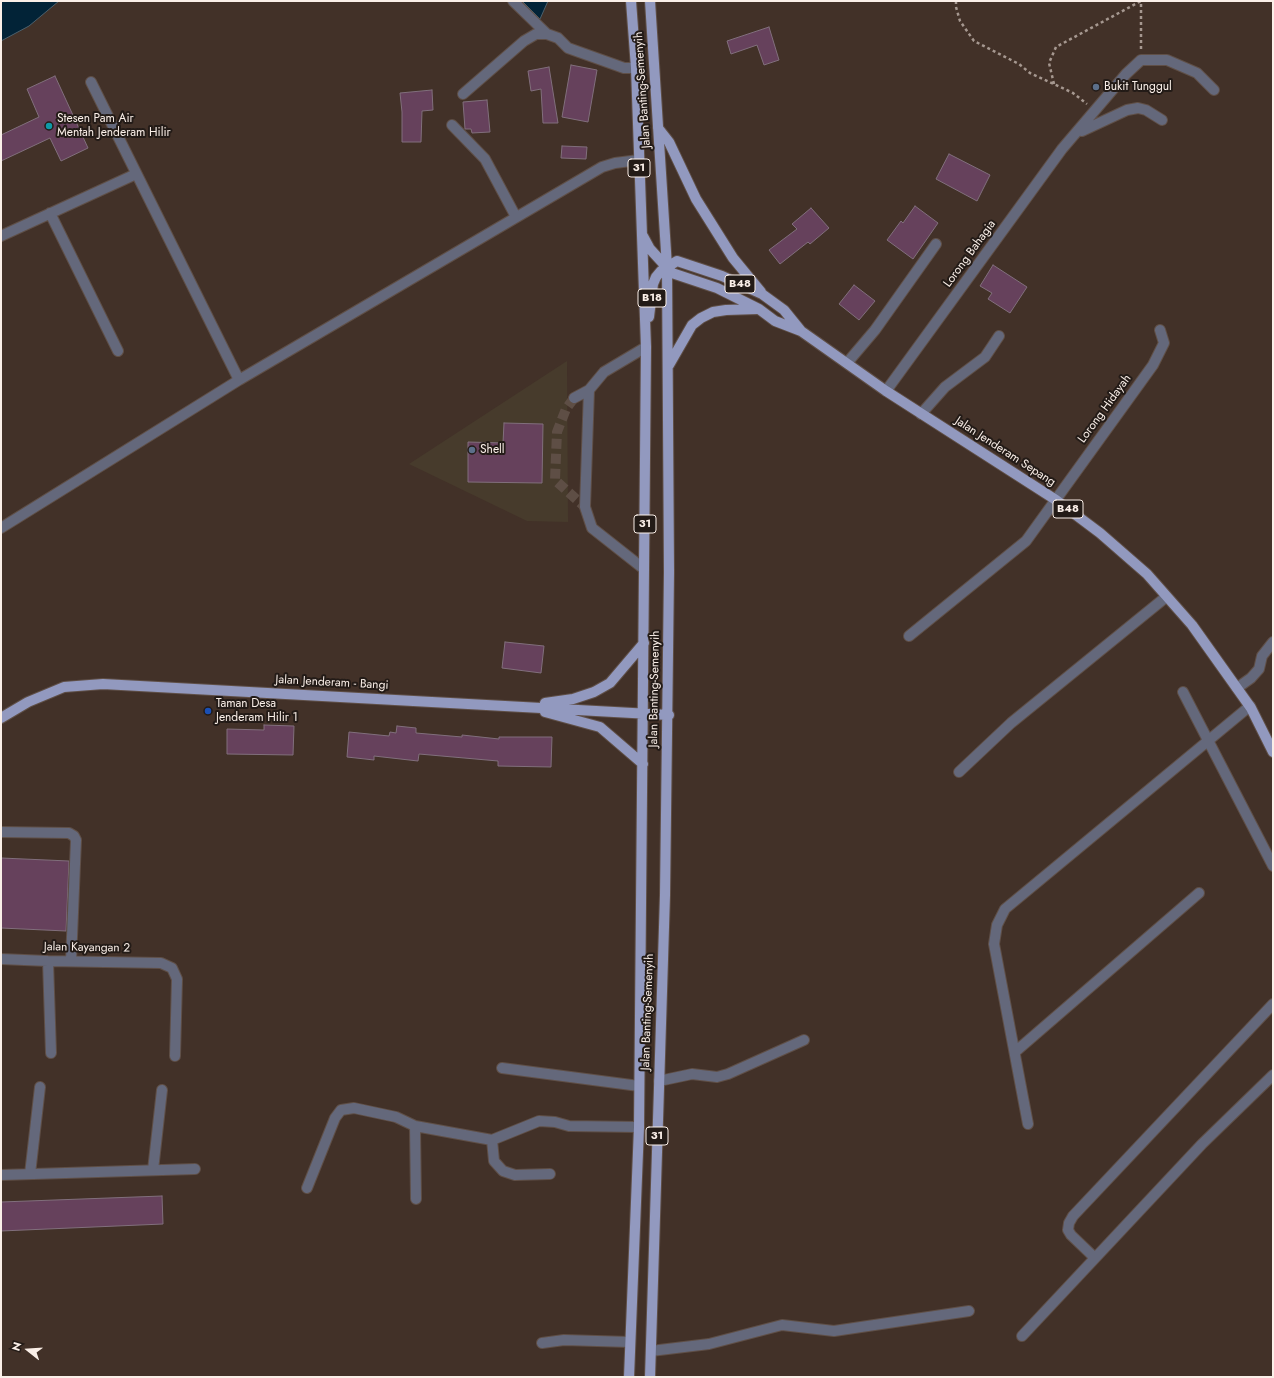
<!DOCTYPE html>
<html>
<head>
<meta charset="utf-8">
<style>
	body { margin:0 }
	#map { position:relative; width:1274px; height:1378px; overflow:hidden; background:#423128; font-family:Jost,sans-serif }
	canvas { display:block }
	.frame { position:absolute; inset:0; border:2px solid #faefe8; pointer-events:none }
	.north { position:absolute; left:8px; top:1330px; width:40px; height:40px; -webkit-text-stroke:3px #231b17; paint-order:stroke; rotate:287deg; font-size:11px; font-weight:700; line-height:16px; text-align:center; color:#faefe8 }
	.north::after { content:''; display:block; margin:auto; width:14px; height:18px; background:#faefe8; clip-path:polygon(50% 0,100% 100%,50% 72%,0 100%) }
</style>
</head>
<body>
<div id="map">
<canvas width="1274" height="1378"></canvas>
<div class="frame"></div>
<div class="north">N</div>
</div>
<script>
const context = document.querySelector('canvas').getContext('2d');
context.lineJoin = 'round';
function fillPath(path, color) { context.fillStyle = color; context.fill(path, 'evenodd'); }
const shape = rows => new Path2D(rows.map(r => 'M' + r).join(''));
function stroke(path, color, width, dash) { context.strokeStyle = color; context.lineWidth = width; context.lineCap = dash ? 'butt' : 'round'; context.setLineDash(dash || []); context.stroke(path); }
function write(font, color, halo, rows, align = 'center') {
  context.font = font + ' Jost,sans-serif'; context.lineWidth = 4; context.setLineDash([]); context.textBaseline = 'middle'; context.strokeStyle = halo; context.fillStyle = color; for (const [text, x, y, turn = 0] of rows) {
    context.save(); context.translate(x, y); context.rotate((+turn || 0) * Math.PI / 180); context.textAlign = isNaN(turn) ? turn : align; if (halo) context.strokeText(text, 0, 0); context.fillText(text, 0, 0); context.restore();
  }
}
const commercial = shape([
	[567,361,568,522,527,521,409,464]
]);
const water = shape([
	[1,1,59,1,29,26,1,41,1,1],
	[522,1,548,1,540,19,522,1]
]);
const building = shape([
	[769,27,779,60,764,65,757,45,731,54,727,41,769,27],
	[571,65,597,70,588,122,562,117,571,65],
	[549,67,558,123,543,123,541,89,531,91,528,71,549,67],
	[55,76,88,148,61,161,50,138,1,161,1,135,39,117,27,89,55,76],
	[432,90,433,110,422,111,421,142,402,142,402,112,400,93,432,90],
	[487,100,490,132,472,133,471,129,465,129,463,102,487,100],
	[562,146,587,147,586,159,561,158,562,146],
	[949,154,990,175,977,201,936,179,949,154],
	[915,206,938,223,913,259,887,240,901,221,903,223,915,206],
	[811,208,829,228,810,244,808,242,780,264,769,250,797,229,792,224,811,208],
	[993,265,1027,287,1010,313,988,299,992,293,980,286,993,265],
	[854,285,875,301,859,320,839,304,854,285],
	[504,423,543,424,542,483,468,482,468,442,503,443,504,423],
	[505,642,544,646,541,673,502,668,505,642],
	[264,725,294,726,293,755,227,754,227,729,264,730,264,725],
	[397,726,416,728,416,733,462,737,462,735,499,739,499,737,552,737,551,767,498,766,498,761,419,754,418,761,374,756,374,760,347,757,349,732,389,736,390,732,396,733,397,726],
	[1,858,69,861,66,931,1,928,1,858],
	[162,1196,163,1224,1,1231,1,1202,162,1196]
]);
const minorTunnel = shape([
	[574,398,566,409,557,432,555,480,585,507]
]);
const path = shape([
	[956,1,956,7,960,21,974,41,1019,64,1030,73,1073,93,1087,104],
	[1141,49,1141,1],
	[1054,84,1049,63,1056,47,1141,1]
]);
const minor = shape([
	[513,1,547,34,558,38,568,48,624,68,636,68],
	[91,82,239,380],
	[463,94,524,41,536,34,547,34],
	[452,125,485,159,516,217],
	[1082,131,1127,110,1138,108,1146,110,1162,120],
	[50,213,118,351],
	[1,236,136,174],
	[847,363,875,330,936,244],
	[589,390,585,507,592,528,644,569],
	[886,391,1062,149,1126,74,1141,60,1167,60,1197,73,1214,90],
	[574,398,589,390,604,372,646,347],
	[921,414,945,387,985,357,999,336],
	[1,528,239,380,602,167,615,163,639,160],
	[909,636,1026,541,1153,365,1164,343,1160,330],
	[1237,688,1251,678,1259,669,1262,656,1273,642],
	[1183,692,1273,866],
	[959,772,1011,723,1166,597],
	[1,832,69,833,74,836,76,840,71,961],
	[1,959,48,961,161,963,172,968,177,979,175,1056],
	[48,961,51,1053],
	[1015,1052,1199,893],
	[502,1068,639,1086],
	[659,1081,692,1074,717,1077,728,1074,804,1040],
	[1028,1124,994,944,997,925,1005,909,1250,706],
	[415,1126,416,1199],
	[492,1140,494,1161,503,1171,515,1175,550,1174],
	[153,1170,162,1090],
	[30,1174,40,1087],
	[1,1175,195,1169],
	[307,1188,335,1118,341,1110,354,1108,396,1117,415,1126,492,1140,539,1121,555,1122,569,1126,639,1127],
	[1095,1258,1071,1235,1068,1230,1069,1223,1073,1216,1273,1004],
	[1022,1336,1202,1144,1273,1075],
	[542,1343,564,1340,630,1342],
	[651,1351,709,1344,782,1325,834,1331,969,1311]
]);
const major = shape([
	[658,128,669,142,696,199,733,258,761,292],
	[643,236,650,249,672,273,717,288,759,309,775,321,801,331,886,391,1056,500,1100,533,1147,574,1192,625,1251,708,1273,752],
	[649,317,653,284,656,277,661,271,677,261,722,276,762,294,784,310,801,331],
	[669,365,692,325,701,318,713,312,726,310,757,309],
	[545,703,573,699,594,692,610,683,644,643],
	[545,712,600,727,643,764],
	[1,718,28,702,64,687,103,684,669,715],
	[629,1377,639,1127,646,347,636,68,631,1],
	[650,1377,665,895,669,572,667,267,650,1]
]);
const markers = [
	[1096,87,4,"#5c6f8a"],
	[49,126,4,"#0f9aa8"],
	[472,450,4,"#5c6f8a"],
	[208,711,4,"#1a4fb4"]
];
const shields = [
	[639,168,22],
	[740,284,30],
	[652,298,28],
	[1068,509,30],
	[645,524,22],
	[657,1136,22]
];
const shieldNames = [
	["31",639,168],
	["B48",740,284],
	["B18",652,298],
	["B48",1068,509],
	["31",645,524],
	["31",657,1136]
];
const poiNames = [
	["Bukit Tunggul",1104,87],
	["Stesen Pam Air",57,119],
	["Mentah Jenderam Hilir",57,133],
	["Shell",480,450],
	["Taman Desa",216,704],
	["Jenderam Hilir 1",216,718]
];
const streetNames = [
	["Jalan Banting-Semenyih",643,90,-94],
	["Lorong Bahagia",970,254,-54],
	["Lorong Hidayah",1105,409,-54],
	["Jalan Jenderam Sepang",1005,452,33],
	["Jalan Jenderam - Bangi",332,683,3],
	["Jalan Banting-Semenyih",655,689,-89],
	["Jalan Kayangan 2",87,948,1],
	["Jalan Banting-Semenyih",648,1012,-88]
];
fillPath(commercial, '#473b2c');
fillPath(water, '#022337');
stroke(water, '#4c606c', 1);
fillPath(building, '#66415c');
stroke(building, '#816f7c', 1);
stroke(minorTunnel, '#5e4e45', 10, [10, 5]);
stroke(minor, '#5f4f47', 12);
stroke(major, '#5f4f47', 12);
stroke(path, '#a69890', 2.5, [3, 3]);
stroke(minor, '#64687b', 10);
stroke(major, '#9299bf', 10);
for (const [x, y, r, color] of markers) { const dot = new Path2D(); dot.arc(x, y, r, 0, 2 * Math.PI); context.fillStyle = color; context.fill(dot); stroke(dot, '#231b17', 1.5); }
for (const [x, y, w] of shields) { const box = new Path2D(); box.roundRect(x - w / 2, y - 9, w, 18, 3); context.fillStyle = '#231b17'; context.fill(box); stroke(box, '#faefe8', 1); }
write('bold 11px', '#faefe8', null, shieldNames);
write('12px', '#faefe8', '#231b17', poiNames, 'left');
write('12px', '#faefe8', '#231b17', streetNames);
</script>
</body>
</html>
